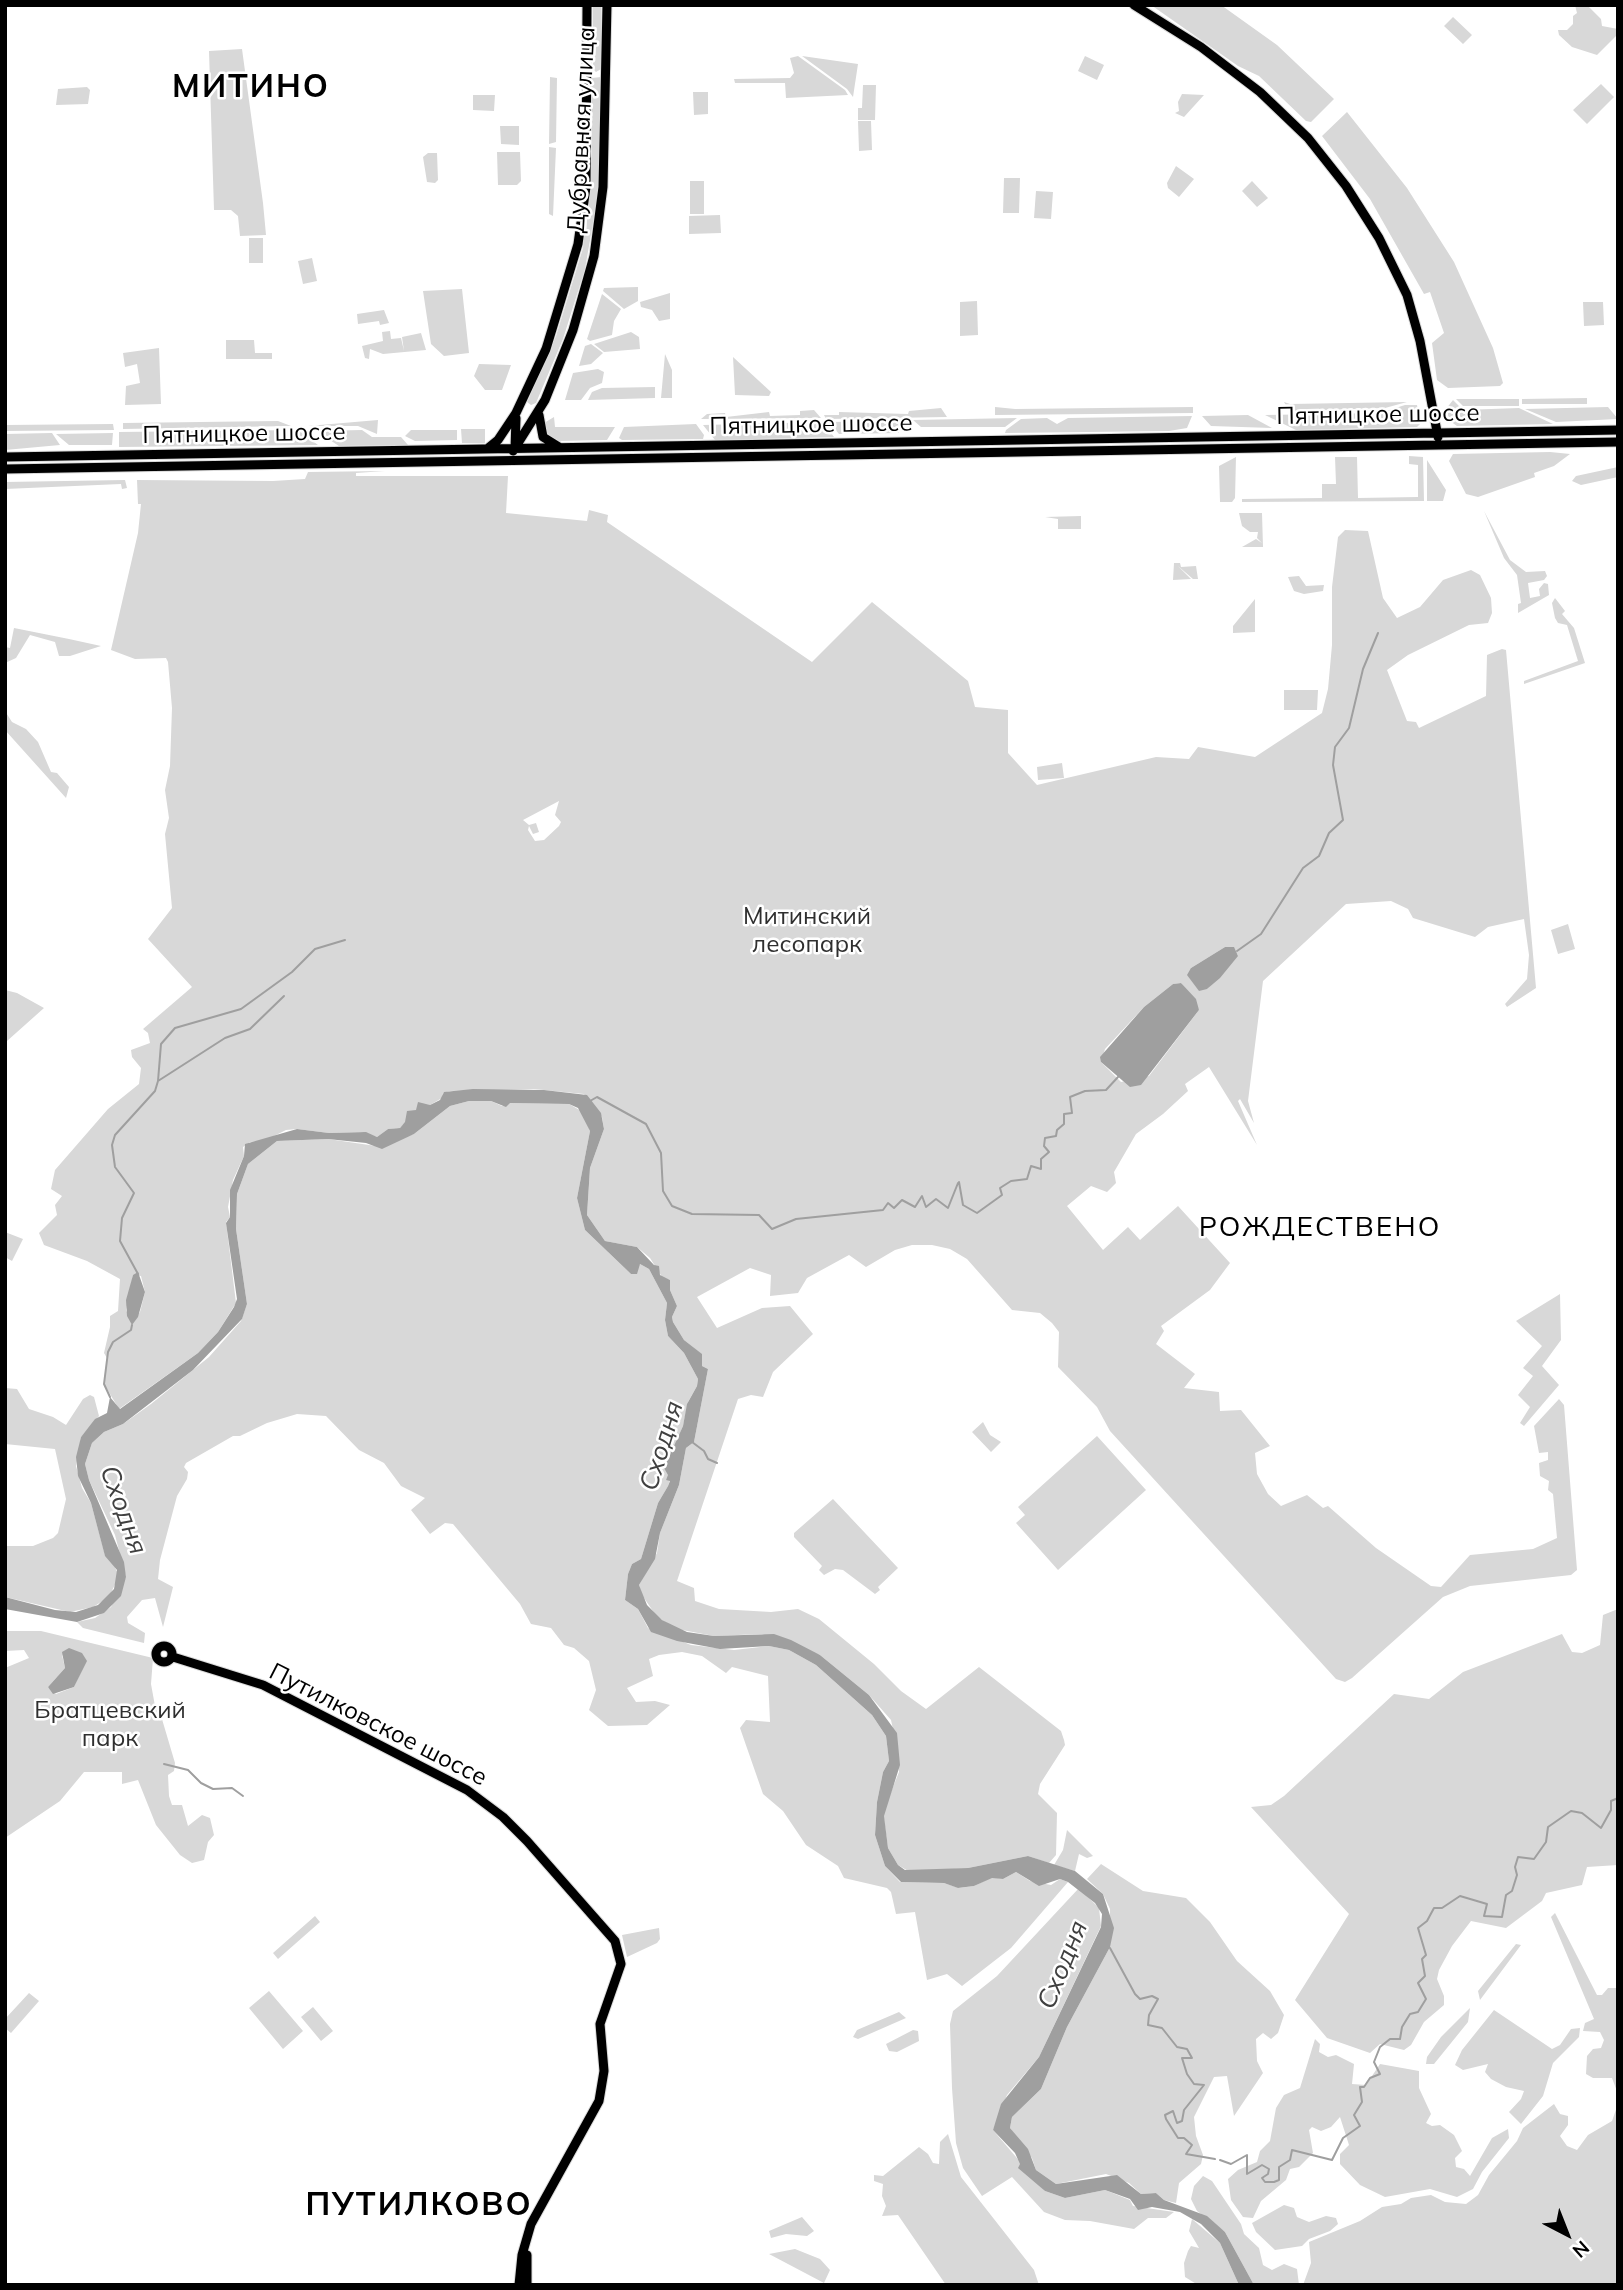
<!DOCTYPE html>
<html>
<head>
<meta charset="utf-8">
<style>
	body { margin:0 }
	#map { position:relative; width:1623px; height:2290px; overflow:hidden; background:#fff; font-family:Mulish,sans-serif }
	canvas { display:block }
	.frame { position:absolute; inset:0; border:7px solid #000; pointer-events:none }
	.north { position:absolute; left:1532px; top:2199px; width:70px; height:70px; -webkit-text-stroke:5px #fff; paint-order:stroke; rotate:138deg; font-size:19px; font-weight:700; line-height:28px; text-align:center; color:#000 }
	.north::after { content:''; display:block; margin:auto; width:24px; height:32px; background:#000; clip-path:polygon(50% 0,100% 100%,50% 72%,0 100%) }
</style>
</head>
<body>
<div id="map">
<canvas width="1623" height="2290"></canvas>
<div class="frame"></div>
<div class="north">N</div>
</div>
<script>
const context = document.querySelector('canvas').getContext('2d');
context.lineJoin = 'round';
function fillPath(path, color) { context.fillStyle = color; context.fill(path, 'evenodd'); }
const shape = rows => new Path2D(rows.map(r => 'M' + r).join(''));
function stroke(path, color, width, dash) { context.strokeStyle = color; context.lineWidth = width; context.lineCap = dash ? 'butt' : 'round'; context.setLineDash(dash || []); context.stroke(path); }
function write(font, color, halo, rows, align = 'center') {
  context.font = font + ' Mulish,sans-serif'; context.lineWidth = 5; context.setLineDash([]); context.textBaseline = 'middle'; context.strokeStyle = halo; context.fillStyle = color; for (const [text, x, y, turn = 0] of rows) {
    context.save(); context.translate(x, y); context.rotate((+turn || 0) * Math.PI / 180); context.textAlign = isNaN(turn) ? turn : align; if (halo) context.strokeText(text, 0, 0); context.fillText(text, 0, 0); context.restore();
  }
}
const green = shape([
	[593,5,601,5,601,69,596,72,593,69],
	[1151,5,1221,5,1277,45,1334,99,1311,122,1306,121,1259,76,1238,66],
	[1575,5,1587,5,1601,19,1602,26,1618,29,1617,35,1597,55,1572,47,1559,35,1558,30,1567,30,1573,24,1573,16,1577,13],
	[1453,17,1472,35,1463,44,1444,26],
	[242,49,263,203,266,235,240,236,238,216,231,210,214,210,209,51],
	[798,56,845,90,848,95,786,98,785,83,735,83,734,79,790,78,794,73,790,58],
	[802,56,858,64,853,97,847,89],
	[1085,56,1104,65,1097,80,1078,71],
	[550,77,557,78,556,142,549,144],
	[601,77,598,194,585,269,563,339,536,403,531,405,527,402,556,336,583,248,592,153,592,78],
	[1601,84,1614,97,1587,124,1573,110],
	[863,85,876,85,875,120,858,120,858,108,862,108],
	[87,87,90,90,88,104,56,105,58,89],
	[693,92,708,92,708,114,694,115],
	[1182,94,1204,95,1184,117,1175,113,1179,111,1178,102],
	[473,95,495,95,494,111,473,110],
	[1347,112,1407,188,1454,262,1493,348,1503,383,1500,386,1448,388,1437,380,1432,343,1444,333,1430,292,1424,294,1370,199,1322,136],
	[858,121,871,121,872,150,859,151],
	[500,126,519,126,519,145,501,144],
	[549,147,556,148,553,216,549,214],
	[497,152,520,152,521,181,517,185,498,185],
	[428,153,437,153,438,180,435,183,427,182,423,157],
	[1176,166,1194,179,1179,197,1168,188,1167,183],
	[1004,178,1020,178,1019,213,1003,213],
	[690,181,704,181,704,214,690,214],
	[1252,181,1268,198,1257,207,1242,191],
	[1036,191,1053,192,1051,219,1034,218],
	[720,215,721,233,689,234,689,216],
	[249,238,263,238,263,263,249,263],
	[312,258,317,281,303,284,298,261],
	[638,287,638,301,624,309,603,291,604,288],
	[462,289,469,353,444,356,431,344,423,291],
	[670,293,670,319,659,321,652,310,641,307,640,302],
	[602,294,621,309,614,321,612,335,590,341,587,339],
	[977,301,978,335,960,336,960,302],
	[1583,302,1603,302,1604,325,1584,326],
	[384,310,389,323,380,325,379,321,358,324,357,314],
	[390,331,391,339,401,338,404,351,402,337,421,333,426,350,383,354,370,349,369,359,365,358,362,346,383,341,382,332],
	[631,332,639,337,640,349,604,352,594,344],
	[226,340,254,340,255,353,272,353,272,359,226,359],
	[591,344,603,353,591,364,579,366,585,346],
	[159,348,161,404,125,405,126,386,140,383,137,364,125,367,123,353],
	[665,354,672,370,672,398,661,398],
	[733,357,771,392,769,396,735,395],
	[479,364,511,365,502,390,485,390,474,376],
	[598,369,604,372,602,383,590,388,581,400,565,400,573,373],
	[655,387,655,398,588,400,592,392,602,388],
	[1587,398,1587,404,1522,404,1522,399],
	[1456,399,1519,399,1519,406,1463,406],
	[1453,400,1463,410,1519,408,1553,424,1457,426,1450,421,1446,409],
	[1284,402,1290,404,1407,402,1385,408,1289,411],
	[1405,405,1417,405,1420,424,1417,427,1296,430,1265,415,1380,413],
	[995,407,1015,409,1193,407,1193,413,995,415],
	[1608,407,1618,419,1556,422,1525,409],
	[941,408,947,417,826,419,824,415,839,415,839,412,908,414,909,411],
	[814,410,821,418,701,419,707,414,725,413,726,417,769,412,770,416,800,415,800,411],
	[1248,415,1272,428,1211,426,1202,416],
	[1192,416,1187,428,1169,431,1005,433,1006,430,1021,419,1047,418,1057,424,1068,418],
	[554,417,555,427,615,427,607,440,554,441,548,438,544,423],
	[1017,418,1005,427,921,427,913,420],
	[378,420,377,434,358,426,308,426],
	[278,421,291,426,123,429,123,423],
	[899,421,899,433,839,434,829,422],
	[823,422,834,437,715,440,703,425],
	[113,424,114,430,5,431,5,425],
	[696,424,704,435,703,439,622,440,619,438,624,427],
	[461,429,485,429,485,443,462,443],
	[298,430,318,445,119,447,119,432],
	[362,430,372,437,401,437,408,445,339,446,316,431],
	[411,430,457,430,457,440,415,441,405,436],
	[52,433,60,445,5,450,5,434],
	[113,433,112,445,69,445,56,434],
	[1550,452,1570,454,1554,466,1534,473,1535,477,1478,497,1466,494,1449,461,1453,454],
	[1409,456,1423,457,1424,501,1242,502,1242,499,1322,498,1322,484,1336,484,1335,457,1357,457,1358,498,1418,497,1418,465,1409,464],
	[1236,457,1235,498,1232,502,1220,502,1219,466],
	[1427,460,1446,490,1443,501,1427,501],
	[1618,467,1618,477,1581,485,1572,481,1576,476],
	[385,471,356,473,356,476,508,476,506,513,587,521,589,510,608,515,607,522,812,662,872,602,968,681,975,707,1008,710,1008,753,1037,785,1156,757,1189,759,1198,747,1255,757,1322,713,1328,689,1332,645,1332,587,1338,537,1345,530,1368,531,1383,598,1397,618,1420,607,1443,580,1471,570,1480,575,1491,598,1492,613,1488,623,1469,625,1408,655,1387,670,1407,721,1416,722,1419,728,1486,696,1487,655,1502,649,1506,650,1536,988,1507,1007,1505,1004,1527,979,1529,955,1524,919,1488,927,1475,937,1413,918,1408,909,1391,901,1346,904,1263,981,1248,1101,1254,1123,1240,1099,1238,1101,1257,1145,1209,1067,1185,1084,1188,1091,1163,1114,1136,1134,1114,1172,1116,1183,1107,1192,1091,1186,1067,1206,1103,1250,1128,1227,1140,1240,1178,1206,1230,1263,1210,1290,1161,1326,1164,1331,1156,1344,1195,1374,1184,1388,1219,1392,1220,1411,1241,1410,1270,1446,1255,1453,1257,1474,1268,1494,1281,1506,1307,1495,1323,1508,1328,1506,1376,1548,1431,1586,1441,1587,1470,1555,1533,1549,1557,1538,1553,1494,1548,1490,1549,1481,1540,1476,1539,1463,1548,1460,1548,1452,1539,1453,1534,1426,1559,1399,1564,1405,1577,1570,1571,1575,1470,1586,1443,1597,1352,1678,1345,1682,1336,1679,1110,1431,1097,1407,1058,1367,1059,1332,1052,1323,1040,1313,1012,1310,967,1259,950,1249,932,1245,912,1245,895,1250,866,1267,849,1255,807,1278,798,1293,770,1296,771,1275,750,1268,697,1297,717,1328,762,1308,790,1306,813,1334,773,1372,763,1397,751,1395,738,1399,677,1581,694,1588,695,1601,719,1609,771,1612,798,1609,819,1619,874,1664,901,1691,926,1709,979,1667,1061,1731,1064,1740,1065,1745,1040,1784,1038,1794,1057,1813,1056,1855,1049,1863,1028,1856,968,1868,910,1872,898,1865,888,1848,883,1812,899,1772,897,1748,891,1720,869,1695,820,1655,762,1634,714,1636,677,1629,657,1617,642,1595,639,1585,657,1553,660,1533,679,1485,686,1448,694,1442,708,1369,702,1366,700,1353,684,1340,673,1322,672,1317,677,1306,670,1290,670,1280,662,1277,650,1258,637,1247,605,1241,587,1215,590,1168,604,1129,602,1117,584,1094,534,1089,450,1091,443,1093,442,1098,430,1105,418,1104,418,1109,400,1128,388,1129,377,1137,361,1132,329,1133,297,1129,286,1130,264,1141,250,1142,243,1147,244,1156,233,1180,228,1207,230,1217,226,1222,236,1303,218,1332,198,1353,119,1409,104,1384,107,1358,104,1353,110,1327,110,1316,118,1311,120,1279,87,1261,44,1245,39,1233,57,1215,55,1205,62,1196,51,1189,55,1170,108,1109,139,1084,141,1068,132,1057,131,1050,150,1043,148,1033,143,1029,192,987,148,939,172,908,165,834,169,818,165,790,170,766,172,708,168,662,166,658,135,659,111,650,138,533,141,504,138,504,137,480,273,481,305,479,308,472],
	[559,801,555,815,561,822,559,826,544,840,535,841,528,830,529,826,533,834,539,832,536,823,529,825,523,820],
	[1225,947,1238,955,1207,989,1191,968],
	[1181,983,1199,1010,1149,1076,1121,1082,1101,1062,1105,1049,1144,1007,1173,984],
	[133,1275,141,1276,145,1292,140,1312,132,1324,126,1310],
	[125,480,127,488,122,489,121,484,5,489,5,482],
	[1484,511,1510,560,1526,572,1545,571,1547,576,1544,580,1528,583,1530,598,1540,596,1539,589,1544,583,1548,584,1549,595,1518,613,1518,604,1521,603,1517,575,1504,558],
	[1239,513,1262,513,1263,547,1242,547,1256,539,1262,543,1257,538,1258,532,1250,532,1242,526],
	[1081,516,1081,529,1058,529,1058,519,1045,517],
	[1174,563,1180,563,1181,567,1196,566,1198,579,1193,579,1178,566,1191,579,1173,580],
	[1299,576,1306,586,1324,585,1323,591,1304,594,1294,591,1288,577],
	[1555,598,1565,611,1562,614,1574,628,1585,663,1524,684,1524,681,1578,661,1567,625,1558,623,1555,618,1552,603],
	[1255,599,1255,632,1233,633,1233,626],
	[14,628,69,639,101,646,70,656,59,656,55,642,30,635,16,658,5,663,5,647,10,648],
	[1284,690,1318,690,1317,710,1284,710],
	[5,711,12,722,26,729,38,742,51,772,57,773,69,787,66,798,5,730],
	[1062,763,1064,778,1038,780,1037,767],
	[1568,924,1575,949,1558,954,1551,930],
	[5,990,17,993,44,1008,7,1041],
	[469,1101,491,1101,502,1106,509,1103,569,1104,583,1112,590,1131,577,1198,585,1230,631,1274,640,1264,649,1269,667,1303,665,1320,668,1336,684,1353,698,1379,697,1386,688,1402,683,1426,665,1468,669,1475,666,1480,670,1480,668,1486,658,1503,641,1559,632,1564,628,1574,625,1600,638,1609,648,1628,691,1645,734,1650,769,1646,789,1650,816,1665,872,1715,886,1736,889,1761,883,1772,877,1802,875,1835,885,1866,900,1882,944,1883,959,1888,974,1886,992,1877,1003,1879,1016,1872,1030,1881,1051,1885,1060,1879,1068,1882,1011,1948,962,1986,947,1974,927,1980,915,1912,896,1914,891,1892,887,1888,844,1878,838,1866,806,1845,783,1811,763,1794,740,1728,746,1720,770,1722,768,1676,732,1667,726,1673,702,1656,682,1652,659,1655,649,1659,653,1676,627,1688,636,1702,655,1701,670,1705,647,1725,608,1726,589,1710,596,1690,589,1661,574,1648,564,1645,551,1628,531,1624,520,1604,453,1524,445,1523,430,1534,411,1510,425,1498,401,1486,384,1463,359,1450,326,1416,297,1414,267,1423,240,1436,233,1436,186,1463,184,1467,188,1472,187,1479,177,1496,160,1560,158,1579,173,1587,163,1627,155,1598,142,1600,127,1617,128,1623,145,1633,144,1643,83,1628,77,1622,95,1618,111,1607,126,1577,115,1535,89,1480,85,1464,92,1443,104,1432,123,1424,151,1404,209,1357,241,1321,247,1304,236,1229,237,1194,248,1164,277,1141,328,1139,376,1146,414,1134,450,1106],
	[5,1232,23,1239,12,1261,5,1257],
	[1560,1294,1561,1340,1542,1366,1559,1385,1524,1426,1520,1423,1530,1407,1518,1395,1533,1376,1523,1368,1542,1346,1516,1321],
	[5,1388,17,1389,29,1409,53,1417,66,1425,83,1399,90,1395,94,1397,99,1416,81,1437,76,1466,82,1488,91,1503,105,1555,113,1563,119,1576,109,1597,93,1607,70,1612,5,1597,5,1546,33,1546,53,1538,58,1533,66,1499,55,1449,5,1444],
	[983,1422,990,1435,1001,1442,991,1452,972,1432],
	[1097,1436,1146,1490,1058,1570,1016,1523,1025,1515,1018,1507],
	[833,1499,898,1568,878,1587,880,1590,875,1594,843,1570,835,1569,824,1575,819,1570,822,1566,794,1537,794,1533],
	[1618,1609,1618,1865,1587,1867,1582,1885,1546,1893,1542,1901,1506,1928,1471,1921,1452,1946,1439,1970,1437,1979,1444,1996,1444,2005,1424,2022,1411,2045,1404,2050,1380,2044,1370,2053,1327,2038,1295,2000,1349,1914,1251,1807,1271,1805,1284,1796,1394,1694,1429,1699,1463,1672,1562,1634,1572,1652,1582,1653,1600,1645,1603,1615],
	[5,1631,41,1631,153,1658,151,1684,155,1706,159,1709,175,1763,174,1771,168,1775,169,1796,172,1805,182,1805,188,1826,202,1815,210,1818,214,1835,208,1842,204,1860,192,1863,180,1855,156,1825,138,1780,122,1784,122,1772,84,1772,60,1801,5,1838,5,1668,29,1658,24,1650,5,1651],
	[62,1655,82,1670,74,1687,56,1694,48,1687,65,1668],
	[1067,1830,1093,1856,1087,1858,1079,1854,1075,1871,1054,1865,1063,1850],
	[1101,1864,1143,1891,1186,1898,1210,1922,1237,1961,1270,1991,1284,2015,1278,2033,1271,2039,1263,2033,1256,2039,1257,2061,1263,2073,1234,2116,1227,2076,1214,2077,1194,2117,1196,2136,1203,2155,1201,2164,1179,2183,1176,2203,1164,2200,1156,2193,1141,2194,1129,2183,1106,2174,1056,2184,1036,2170,1032,2158,1010,2128,1012,2117,1041,2089,1067,2027,1110,1947,1110,1909,1103,1894,1087,1879],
	[1079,1888,1099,1908,1101,1926,1039,2057,1007,2095,993,2130,1045,2191,1065,2198,1105,2190,1130,2200,1133,2206,1174,2212,1166,2218,1148,2218,1134,2229,1090,2221,1065,2220,1044,2212,1012,2177,982,2196,963,2168,956,2143,952,2088,950,2024,953,2011,997,1976],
	[1555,1913,1597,1995,1602,1995,1608,1988,1618,1988,1618,2094,1612,2078,1593,2078,1586,2074,1587,2056,1593,2049,1601,2048,1604,2040,1600,2032,1583,2031,1585,2023,1594,2019,1551,1917],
	[315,1916,320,1922,278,1959,273,1953],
	[659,1928,660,1939,657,1943,627,1957,622,1935],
	[1516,1944,1521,1945,1480,2000,1478,1991],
	[269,1991,303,2031,283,2049,249,2008],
	[29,1993,39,2001,11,2033,5,2028,5,2019],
	[313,2007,333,2031,321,2041,301,2017],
	[1470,2008,1468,2022,1434,2064,1426,2064,1427,2057,1441,2037],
	[1494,2010,1552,2049,1560,2045,1571,2029,1580,2028,1579,2037,1553,2063,1543,2096,1521,2124,1509,2112,1521,2099,1524,2091,1506,2087,1491,2079,1485,2072,1488,2064,1463,2070,1455,2065,1462,2050],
	[899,2012,906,2018,858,2039,853,2037,857,2030],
	[913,2030,918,2031,919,2041,897,2052,889,2051,886,2044],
	[1315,2039,1320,2044,1319,2052,1328,2057,1336,2055,1354,2064,1352,2084,1366,2085,1380,2064,1419,2071,1419,2088,1431,2114,1426,2123,1432,2126,1440,2125,1454,2135,1462,2151,1455,2158,1456,2167,1464,2169,1470,2176,1492,2138,1508,2129,1509,2138,1482,2172,1473,2189,1457,2197,1430,2189,1385,2197,1360,2185,1340,2164,1340,2154,1349,2145,1340,2117,1331,2127,1321,2131,1312,2127,1309,2130,1313,2153,1299,2167,1290,2169,1286,2180,1261,2201,1253,2218,1243,2217,1231,2200,1228,2179,1238,2170,1257,2162,1260,2151,1270,2141,1276,2108,1284,2095,1300,2088],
	[1554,2104,1560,2114,1568,2116,1568,2125,1560,2136,1567,2146,1577,2150,1588,2135,1612,2121,1618,2104,1618,2285,1303,2285,1311,2263,1309,2242,1360,2221,1382,2207,1401,2204,1411,2198,1431,2195,1445,2202,1466,2204,1478,2195,1489,2175,1517,2141,1523,2128],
	[948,2134,961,2177,1034,2270,1039,2285,946,2285,898,2215,882,2216,886,2206,882,2196,883,2184,874,2181,874,2175,883,2176,919,2147,928,2154,933,2163,939,2164,940,2142],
	[1203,2176,1212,2181,1241,2224,1244,2234,1259,2248,1263,2265,1272,2270,1284,2264,1297,2269,1299,2285,1254,2285,1225,2232,1197,2211,1191,2199,1194,2186],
	[1284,2205,1294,2208,1297,2217,1309,2222,1326,2216,1336,2218,1338,2224,1330,2231,1309,2239,1302,2246,1275,2250,1256,2232,1252,2223],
	[802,2217,814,2231,807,2236,786,2234,771,2238,769,2231],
	[1192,2219,1220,2243,1239,2285,1198,2285,1185,2277,1184,2263,1188,2251,1191,2246,1199,2248,1189,2231],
	[795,2249,820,2259,830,2270,824,2283,769,2254]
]);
const water = shape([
	[1225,947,1234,947,1238,956,1220,978,1207,989,1199,991,1187,975,1191,968],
	[1181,983,1196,999,1199,1010,1141,1085,1130,1087,1101,1062,1100,1057,1144,1007,1173,984],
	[473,1089,544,1090,587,1095,601,1113,604,1129,590,1168,587,1215,605,1241,637,1247,654,1265,659,1266,660,1275,670,1280,670,1290,677,1306,672,1317,673,1322,684,1340,702,1354,702,1366,708,1369,694,1442,686,1448,679,1485,660,1533,655,1559,639,1585,647,1605,662,1620,687,1632,714,1636,774,1634,791,1640,820,1655,869,1695,897,1733,900,1765,884,1816,888,1848,898,1865,905,1870,968,1868,1028,1856,1075,1871,1103,1894,1114,1928,1110,1947,1067,2027,1041,2089,1012,2117,1010,2128,1028,2149,1036,2170,1056,2184,1117,2175,1141,2194,1156,2193,1164,2200,1207,2216,1225,2232,1254,2285,1239,2285,1220,2243,1201,2224,1180,2212,1152,2207,1138,2210,1130,2199,1105,2190,1065,2198,1045,2191,1018,2168,1020,2164,1015,2153,993,2130,1001,2104,1039,2057,1101,1927,1102,1914,1095,1903,1068,1882,1060,1879,1039,1886,1016,1872,1003,1879,992,1878,974,1886,958,1888,944,1883,901,1882,885,1866,875,1835,877,1802,883,1772,889,1761,886,1736,872,1715,816,1665,789,1650,769,1646,720,1649,677,1641,651,1632,638,1609,625,1600,628,1574,632,1564,641,1559,658,1503,668,1486,670,1481,666,1480,668,1475,664,1468,683,1426,687,1404,697,1386,698,1379,684,1353,668,1336,665,1320,667,1303,649,1269,640,1264,637,1274,631,1274,585,1230,577,1198,590,1131,578,1108,569,1104,510,1103,506,1107,491,1101,469,1101,450,1106,414,1134,382,1149,366,1143,328,1139,277,1141,248,1164,237,1194,236,1229,247,1304,242,1319,193,1370,123,1424,104,1432,92,1443,85,1464,89,1480,124,1562,126,1577,121,1596,104,1613,77,1622,5,1609,5,1597,55,1610,76,1612,98,1605,114,1589,117,1570,105,1556,91,1503,78,1476,76,1457,81,1437,95,1419,107,1413,110,1397,120,1409,198,1353,218,1332,234,1307,237,1299,226,1223,230,1217,230,1190,244,1156,245,1144,297,1129,329,1133,366,1132,377,1137,388,1129,400,1128,405,1122,407,1111,416,1110,418,1102,430,1105,440,1100,444,1092],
	[138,1272,145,1292,138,1317,132,1325,127,1316,126,1300,133,1275],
	[69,1648,82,1653,87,1661,74,1687,53,1694,48,1687,65,1668,62,1652]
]);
const stream = shape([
	[1237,951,1261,934,1303,868,1319,856,1329,833,1343,820,1333,765,1335,747,1349,728,1363,669,1378,633],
	[158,1081,161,1044,175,1028,241,1009,292,972,315,949,345,940],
	[590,1101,597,1097,646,1124,661,1153,663,1191,672,1206,692,1214,759,1215,772,1229,796,1219,883,1210,888,1203,894,1208,902,1200,915,1207,922,1196,926,1207,936,1199,948,1208,958,1183],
	[959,1182,963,1205,977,1213,1002,1195,1000,1188,1011,1181,1027,1179,1031,1166,1041,1169,1041,1159,1049,1152,1044,1146,1045,1138,1056,1136,1057,1130,1064,1124,1064,1114,1072,1113,1070,1097,1085,1091,1106,1090,1118,1077],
	[138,1274,120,1241,122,1218,134,1193,115,1167,112,1145,115,1135,155,1091,158,1081,225,1038,250,1029,284,996],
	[110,1397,104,1384,108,1352,113,1342,131,1330,132,1325],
	[692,1442,704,1451,708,1459,717,1463],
	[164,1764,188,1770,201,1783,213,1789,232,1788,243,1796],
	[1110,1948,1135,1994,1140,1999,1152,1996,1158,1999,1149,2015,1148,2025,1162,2028,1177,2047,1187,2049,1192,2058,1182,2058,1187,2074,1194,2084,1204,2085,1184,2110,1182,2121,1177,2123,1173,2111,1165,2115,1166,2119,1178,2138,1184,2138,1192,2145,1186,2154,1215,2159],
	[1220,2160,1231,2164,1247,2155,1247,2174,1262,2165,1269,2169,1268,2174,1262,2178,1265,2182,1274,2182,1279,2180,1279,2167,1290,2160,1292,2150,1332,2160,1343,2138,1360,2126,1354,2115,1362,2102,1360,2087,1364,2087,1370,2078,1380,2074,1374,2062,1380,2047,1390,2039,1400,2039,1402,2027,1410,2014,1418,2012,1426,1999,1418,1983,1425,1976,1422,1959,1426,1955,1418,1928,1427,1921,1434,1908,1442,1908,1460,1896,1487,1904,1484,1916,1502,1917,1506,1895,1512,1891,1517,1875,1515,1867,1518,1857,1534,1859,1546,1842,1548,1827,1571,1811,1582,1813,1601,1828,1611,1810,1611,1801,1618,1798]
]);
const major = shape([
	[1134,5,1201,47,1260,92,1308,138,1346,186,1379,238,1407,295,1420,341,1438,437],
	[539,415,543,437,559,447],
	[487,449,498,440,516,413,546,349,578,244,586,187,587,5],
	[515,449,516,418],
	[513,451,545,400,573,330,594,256,603,187,607,5],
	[5,457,1618,430],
	[5,469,1618,442],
	'156 1654a8 8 0 1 1 16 0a8 8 0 1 1-16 0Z',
	[173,1657,263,1685,467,1790,503,1817,527,1841,615,1941,621,1964,600,2024,604,2071,599,2101,531,2224,522,2255,519,2285],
	[527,2255,527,2285]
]);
const streetNames = [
	["Дубравная улица",582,130,-87],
	["Пятницкое шоссе",1378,415,-1],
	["Пятницкое шоссе",811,425,-1],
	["Пятницкое шоссе",244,434,-1],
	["Путилковское шоссе",378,1725,27]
];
const parkNames = [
	["Митинский",807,917],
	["лесопарк",807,945],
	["Братцевский",110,1711],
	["парк",110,1739]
];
const waterNames = [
	["Сходня",662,1446,-73],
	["Сходня",123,1510,70],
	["Сходня",1063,1965,-68]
];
const quarterNames = [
	["РОЖДЕСТВЕНО",1320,1228]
];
const districtNames = [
	["МИТИНО",251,87],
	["ПУТИЛКОВО",419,2205]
];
fillPath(green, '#d8d8d8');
fillPath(water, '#9f9f9f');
stroke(stream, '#9f9f9f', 2);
stroke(major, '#dbdbdb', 11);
stroke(major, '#000', 9);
write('24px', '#000', '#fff', streetNames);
write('24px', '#2f2f2f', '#fff', parkNames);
write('italic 26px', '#404040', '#fff', waterNames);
context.letterSpacing = '2px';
write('28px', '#000', '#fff', quarterNames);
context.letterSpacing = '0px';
context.letterSpacing = '2px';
write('bold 32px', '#000', '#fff', districtNames);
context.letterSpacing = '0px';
</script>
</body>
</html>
